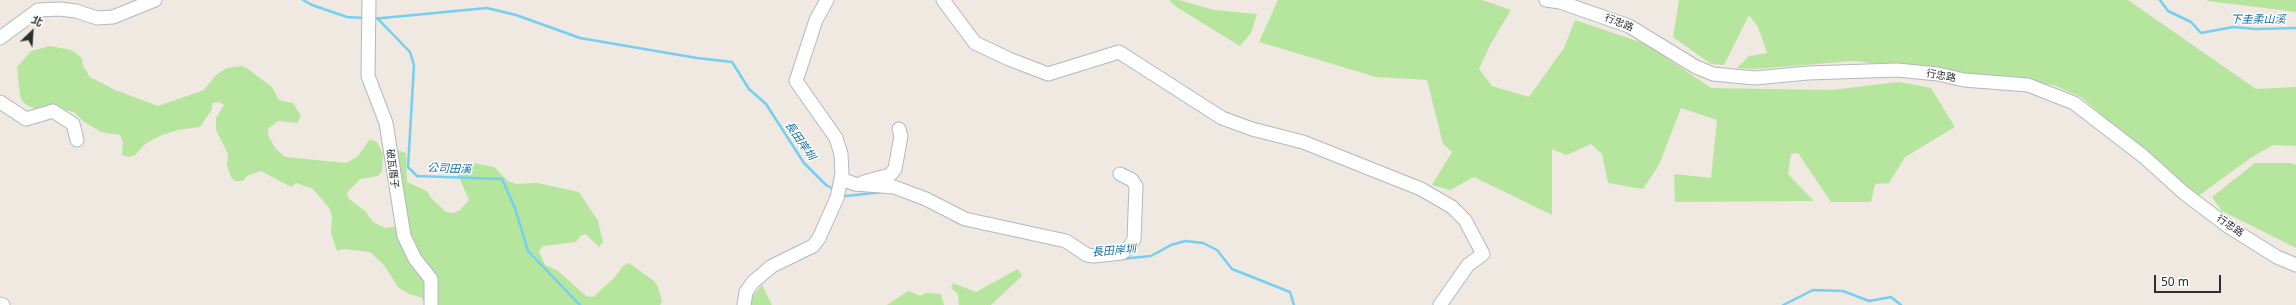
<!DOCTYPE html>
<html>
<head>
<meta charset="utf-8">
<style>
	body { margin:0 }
	#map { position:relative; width:2296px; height:305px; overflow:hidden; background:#efe9e1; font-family:"Noto Sans","Noto Sans TC",sans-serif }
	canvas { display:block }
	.north { position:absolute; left:12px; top:12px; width:40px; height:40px; -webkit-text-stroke:3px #fff; paint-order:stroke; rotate:25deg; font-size:11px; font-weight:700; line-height:16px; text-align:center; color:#2e2e2e }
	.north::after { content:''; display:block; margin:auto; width:14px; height:18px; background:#2e2e2e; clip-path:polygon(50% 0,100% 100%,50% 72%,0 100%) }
	.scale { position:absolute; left:2154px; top:275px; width:67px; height:18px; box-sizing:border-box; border:2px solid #2e2e2e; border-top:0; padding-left:5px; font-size:12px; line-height:14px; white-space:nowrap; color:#2e2e2e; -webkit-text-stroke:3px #fff; paint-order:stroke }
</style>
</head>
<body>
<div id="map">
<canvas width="2296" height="305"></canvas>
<div class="north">北</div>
<div class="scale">50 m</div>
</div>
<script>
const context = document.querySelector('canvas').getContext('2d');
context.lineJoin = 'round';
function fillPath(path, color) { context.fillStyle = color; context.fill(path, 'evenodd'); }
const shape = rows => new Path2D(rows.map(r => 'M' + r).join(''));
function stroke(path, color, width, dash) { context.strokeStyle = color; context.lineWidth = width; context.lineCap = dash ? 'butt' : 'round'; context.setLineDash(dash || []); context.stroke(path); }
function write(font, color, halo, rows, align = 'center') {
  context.font = font + ' "Noto Sans","Noto Sans TC",sans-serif'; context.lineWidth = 3; context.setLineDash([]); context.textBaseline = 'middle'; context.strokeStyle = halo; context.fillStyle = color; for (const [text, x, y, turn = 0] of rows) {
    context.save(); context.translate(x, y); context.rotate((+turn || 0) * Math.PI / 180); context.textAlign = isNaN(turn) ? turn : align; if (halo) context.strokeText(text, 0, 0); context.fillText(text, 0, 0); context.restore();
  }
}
const green = shape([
	[1169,0,1179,0,1214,10,1257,14,1251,33,1240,46,1178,8],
	[1278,0,1482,0,1511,10,1490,45,1479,69,1492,86,1529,97,1564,48,1575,20,1646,44,1711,88,1831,90,1899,82,1931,88,1955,127,1905,157,1889,183,1875,184,1871,202,1831,202,1798,153,1791,154,1788,174,1814,201,1675,202,1674,174,1711,178,1717,120,1681,108,1659,165,1643,189,1608,183,1602,154,1591,144,1567,155,1552,149,1552,215,1474,177,1450,190,1432,185,1452,152,1443,144,1427,80,1376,77,1259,42],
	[1679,0,2128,0,2256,89,2296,87,2296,146,2273,145,2252,157,2197,197,2081,97,2053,85,1854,61,1755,69,1737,68,1749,56,1767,53,1758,27,1749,15,1724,65,1711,64,1673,37],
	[2207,0,2296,0,2296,12,2208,1],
	[50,46,71,50,77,54,82,58,83,66,90,77,115,90,158,106,204,90,216,75,227,68,242,66,248,69,272,87,279,100,293,103,301,116,297,123,278,121,268,129,268,135,275,148,285,157,346,163,358,156,370,139,377,142,383,154,382,171,378,176,360,179,347,193,349,199,365,211,373,222,385,228,398,226,394,149,406,153,407,182,427,191,431,198,446,212,453,213,460,210,469,200,458,175,466,165,473,163,494,167,508,181,516,184,537,183,579,192,598,221,603,242,599,247,586,234,580,236,576,242,543,246,539,251,545,265,558,271,586,296,593,297,614,278,623,266,629,263,654,281,658,287,662,302,660,305,429,305,420,297,409,294,398,287,384,265,370,252,344,249,337,251,331,233,332,215,329,208,313,189,296,183,291,187,261,171,247,176,243,181,235,181,231,177,227,166,228,154,216,130,216,118,224,105,219,102,212,103,212,109,200,127,178,130,162,135,145,144,135,155,129,157,122,155,123,142,120,135,101,132,83,121,74,112,60,109,40,110,28,106,22,101,20,95,17,67,31,51],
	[2255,163,2291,163,2296,165,2296,248,2222,211,2212,197],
	[1018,269,1022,276,991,305,959,305,958,294,951,288,953,283,976,292],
	[762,285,772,305,750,305,751,298],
	[907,290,920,296,926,293,941,294,944,305,887,305,908,291]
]);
const stream = shape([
	[303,0,312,5,347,17,365,18],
	[2160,0,2168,11,2191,22,2201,33,2233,27,2256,29,2296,28],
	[372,19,487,8,516,15,580,38,697,58,732,62,749,89,766,104,804,163,826,185,835,190],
	[378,19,410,52,414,65,408,167,417,176,502,179,515,208,528,251,580,305],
	[842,194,846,196,883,192],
	[953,220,964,225],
	[1121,259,1151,256,1171,245,1185,241,1203,243,1217,250,1232,269,1290,292,1294,305],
	[1783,305,1813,290,1843,291,1869,301,1891,297,1901,305]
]);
const minor = shape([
	[369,0,368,76,386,123,404,236,415,259,431,279,431,305],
	[943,0,975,43,1009,59,1048,74,1119,52,1222,118,1252,129,1303,142,1421,189,1452,207,1465,220,1483,254,1468,265,1440,305],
	[1546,0,1560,2,1629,26,1696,67,1713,74,1755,78,1808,73,1897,70,1938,74,1964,80,2028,85,2074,103,2143,156,2184,193,2229,227,2277,257,2296,265],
	[0,38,38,10,60,9,76,11,97,18,113,17,155,0],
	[0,102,26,119,53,111,73,124,77,140],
	[841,179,855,184,894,187,926,199,965,219,1066,241,1087,255,1094,256,1122,253,1131,245,1134,239,1136,186,1132,180,1120,174],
	[864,182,890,175,895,169,901,136,899,129],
	[0,304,3,305],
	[744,305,746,292,753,282,772,266,813,246,819,238,837,198,842,174,841,154,836,138,796,81,816,20,827,0]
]);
const streetNames = [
	["行忠路",1619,23,22],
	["行忠路",1941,76,10],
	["破瓦厝子",392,169,82],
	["行忠路",2230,226,35]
];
const waterNames = [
	["下圭柔山溪",2258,20],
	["長田岸圳",800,141,55],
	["公司田溪",449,169,2],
	["長田岸圳",1114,251,-5]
];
fillPath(green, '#b6e59e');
stroke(stream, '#75cff0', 2.5);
stroke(minor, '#b4b7c1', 15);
stroke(minor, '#fff', 13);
write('10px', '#2e2e2e', '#fff', streetNames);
write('italic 11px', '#0d6fa3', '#fff', waterNames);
</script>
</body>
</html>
